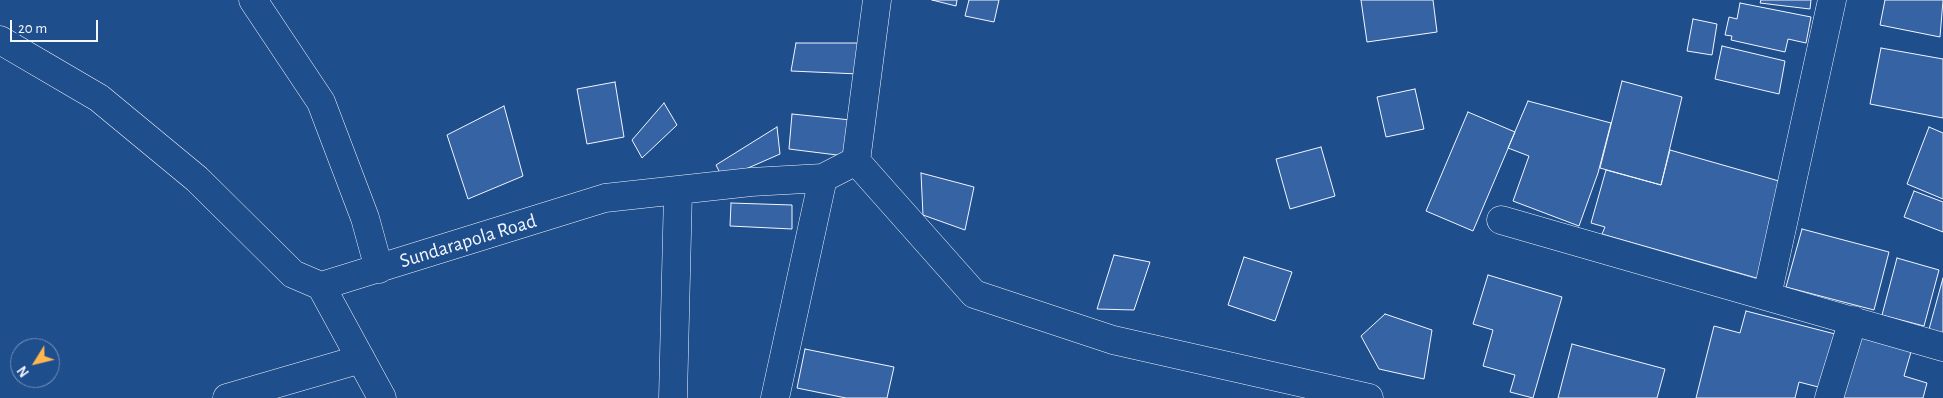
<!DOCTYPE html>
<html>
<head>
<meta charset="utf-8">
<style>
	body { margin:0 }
	#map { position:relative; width:1943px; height:398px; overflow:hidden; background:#1f4e8c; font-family:"Alegreya Sans",sans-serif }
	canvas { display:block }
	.north { position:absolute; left:10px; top:338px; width:50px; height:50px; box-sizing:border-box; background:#1f4e8c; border:1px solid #7391ba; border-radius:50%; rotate:234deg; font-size:14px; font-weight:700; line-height:20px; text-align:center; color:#f2f6ff }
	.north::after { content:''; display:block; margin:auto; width:18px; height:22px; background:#ffb74d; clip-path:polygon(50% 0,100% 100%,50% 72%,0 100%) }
	.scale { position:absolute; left:10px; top:20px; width:88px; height:22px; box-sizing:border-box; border:2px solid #f2f6ff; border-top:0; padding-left:6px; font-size:15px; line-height:18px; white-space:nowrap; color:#f2f6ff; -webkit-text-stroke:4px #1f4e8c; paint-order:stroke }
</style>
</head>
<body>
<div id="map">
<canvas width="1943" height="398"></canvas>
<div class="north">N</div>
<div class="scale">20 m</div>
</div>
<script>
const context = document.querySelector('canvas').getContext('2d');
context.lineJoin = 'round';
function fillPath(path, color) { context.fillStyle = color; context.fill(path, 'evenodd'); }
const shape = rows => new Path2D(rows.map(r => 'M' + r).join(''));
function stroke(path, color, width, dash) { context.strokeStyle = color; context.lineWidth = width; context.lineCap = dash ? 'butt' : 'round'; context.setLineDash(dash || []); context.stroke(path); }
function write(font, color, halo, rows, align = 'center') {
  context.font = font + ' "Alegreya Sans",sans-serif'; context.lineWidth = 4; context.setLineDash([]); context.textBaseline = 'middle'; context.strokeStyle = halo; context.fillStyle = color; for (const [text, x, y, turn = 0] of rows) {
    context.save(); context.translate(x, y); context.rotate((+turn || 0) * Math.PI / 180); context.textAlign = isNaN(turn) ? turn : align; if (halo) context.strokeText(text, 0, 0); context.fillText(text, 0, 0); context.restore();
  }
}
const building = shape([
	[932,0,957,0,956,6,932,0],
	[969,0,999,0,994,22,965,16,969,0],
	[1361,0,1433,0,1437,32,1367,42,1361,0],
	[1761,0,1811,0,1810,9,1760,3,1761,0],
	[1885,0,1943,0,1940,37,1880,25,1885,0],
	[1740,3,1811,17,1806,43,1788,39,1785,52,1731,40,1732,36,1725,35,1729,17,1737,19,1740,3],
	[1693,19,1717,24,1712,55,1687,51,1693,19],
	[796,43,865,43,859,74,791,71,796,43],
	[1722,46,1785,61,1779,94,1715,79,1722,46],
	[1881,48,1943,59,1943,118,1870,104,1881,48],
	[1622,81,1682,97,1661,185,1600,168,1622,81],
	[615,82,624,137,587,144,577,89,615,82],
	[1415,89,1424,129,1386,137,1377,97,1415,89],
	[1528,101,1611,123,1598,173,1579,226,1513,201,1529,156,1508,148,1528,101],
	[664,103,677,125,642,158,632,140,664,103],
	[504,106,523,176,468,199,447,135,504,106],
	[1468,112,1515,132,1473,231,1426,211,1468,112],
	[792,114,851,120,845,156,789,149,792,114],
	[777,127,780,154,723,179,716,165,777,127],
	[1929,127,1943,133,1943,199,1907,184,1929,127],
	[1321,147,1335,196,1290,209,1276,159,1321,147],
	[1670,150,1786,183,1760,279,1602,234,1605,227,1591,223,1606,170,1661,185,1670,150],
	[921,173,974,187,965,230,923,215,921,173],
	[1914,191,1943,202,1943,232,1904,217,1914,191],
	[731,203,792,205,792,229,730,226,731,203],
	[1802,229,1889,252,1874,310,1786,287,1802,229],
	[1114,255,1150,262,1134,310,1097,309,1114,255],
	[1244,257,1292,272,1275,321,1228,305,1244,257],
	[1897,258,1939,270,1924,326,1882,315,1897,258],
	[1488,275,1562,297,1533,398,1510,392,1515,375,1483,366,1493,330,1473,324,1488,275],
	[1943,278,1943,337,1928,333,1943,278],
	[1746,311,1835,334,1822,388,1799,382,1795,398,1696,398,1714,326,1740,333,1746,311],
	[1385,314,1432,330,1424,379,1379,369,1361,336,1385,314],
	[1858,336,1911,352,1904,376,1927,383,1923,398,1840,398,1858,336],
	[1572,344,1665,369,1657,398,1558,398,1572,344],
	[805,349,894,367,887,398,846,398,797,388,805,349]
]);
const minor = shape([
	[253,0,321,102,365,218,379,269],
	[0,40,99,98,197,179,293,274,321,286,605,198,751,182,823,178,856,161,877,0],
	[856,161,974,294,1113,340,1369,398],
	[1501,220,1943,347],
	[321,286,382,398],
	[1767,296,1832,0],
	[227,398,361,359],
	[673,398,678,192],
	[775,398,823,178],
	[1829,398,1853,320]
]);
const streetNames = [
	["Sundarapola Road",468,241,-17]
];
fillPath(building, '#3563a3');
stroke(building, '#f2f6ff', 1);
stroke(minor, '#f2f6ff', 29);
stroke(minor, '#1f4e8c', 28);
write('20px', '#f2f6ff', '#1f4e8c', streetNames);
</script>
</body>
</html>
